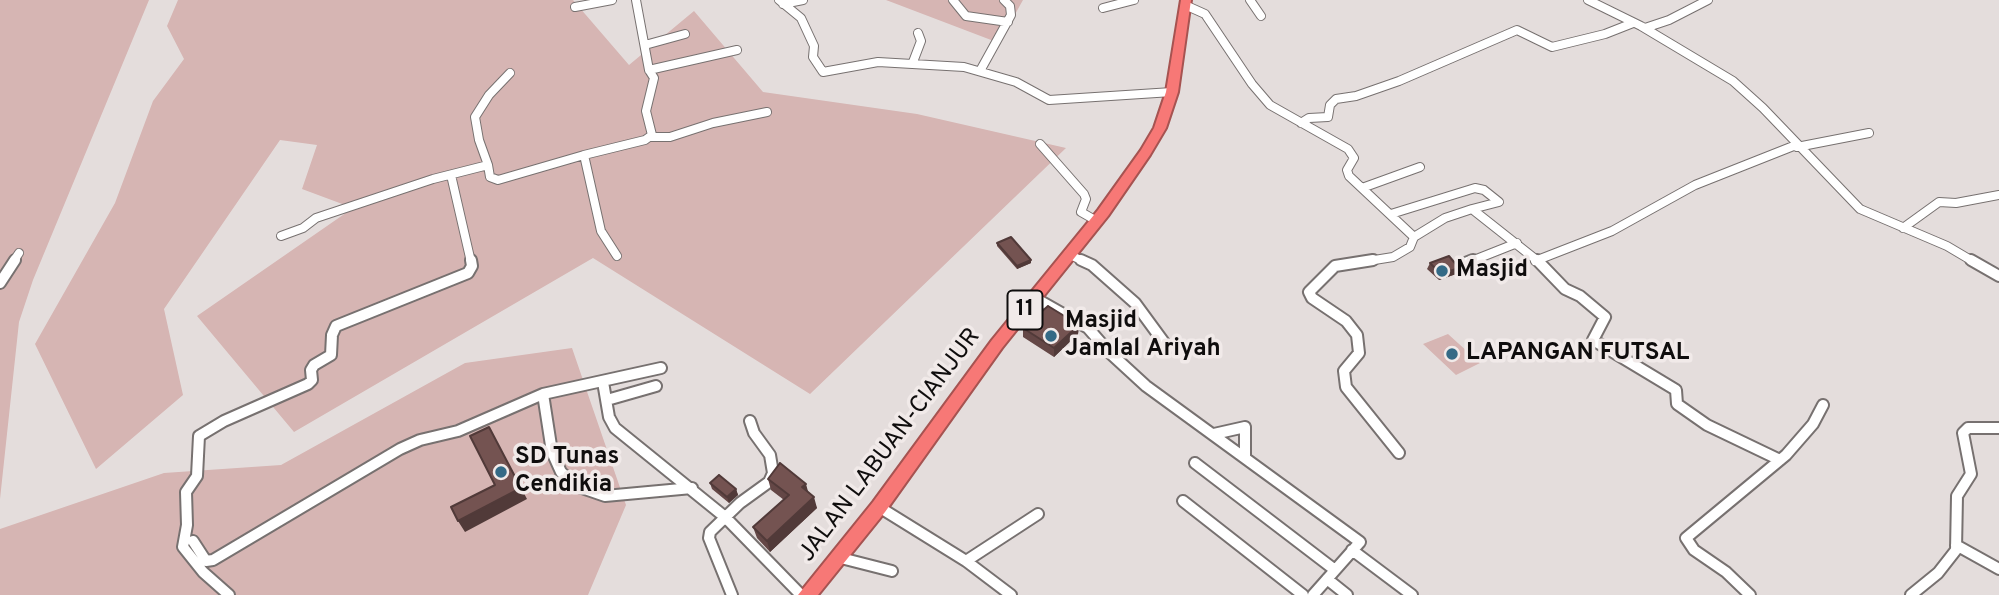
<!DOCTYPE html>
<html>
<head>
<meta charset="utf-8">
<style>
	body { margin:0 }
	canvas { display:block; background:#e4dddc }
</style>
</head>
<body>
<canvas width="1999" height="595"></canvas>
<script>
const context = document.querySelector('canvas').getContext('2d');
context.lineJoin = 'round';
function fillPath(path, color) { context.fillStyle = color; context.fill(path, 'evenodd'); }
const shape = rows => new Path2D(rows.map(r => 'M' + r).join(''));
function stroke(path, color, width, dash) { context.strokeStyle = color; context.lineWidth = width; context.lineCap = dash ? 'butt' : 'round'; context.setLineDash(dash || []); context.stroke(path); }
function write(font, color, halo, rows, align = 'center') {
  context.font = font + ' Overpass,sans-serif'; context.lineWidth = 7; context.setLineDash([]); context.textBaseline = 'middle'; context.strokeStyle = halo; context.fillStyle = color; for (const [text, x, y, turn = 0] of rows) {
    context.save(); context.translate(x, y); context.rotate((+turn || 0) * Math.PI / 180); context.textAlign = isNaN(turn) ? turn : align; if (halo) context.strokeText(text, 0, 0); context.fillText(text, 0, 0); context.restore();
  }
}
const green = shape([
	[0,0,149,0,33,280,19,322,0,499],
	[178,0,573,0,629,65,694,11,763,92,917,114,1066,148,810,394,593,258,294,432,197,316,353,208,302,189,317,145,280,140,164,309,183,395,96,469,35,344,115,203,153,101,184,59,167,26],
	[886,0,1023,0,999,43],
	[1448,334,1480,363,1456,375,1423,344],
	[572,348,626,505,588,595,0,595,0,529,164,473,281,465,465,363]
]);
const minorFar1 = shape([
	[779,0,801,18,814,46,813,57,823,72,878,62,964,67,1016,82,1049,100,1172,92],
	[953,0,966,16,1008,22],
	[1250,0,1261,16],
	[1588,0,1641,26,1733,81,1763,108,1860,209,1947,246,1974,262],
	[783,4,803,0],
	[1185,5,1205,14,1252,84,1270,105,1348,149,1354,158,1347,170,1349,176,1414,237,1445,218,1472,209,1539,262],
	[575,7,612,0],
	[1103,8,1134,0],
	[1645,28,1669,20,1708,0],
	[645,45,685,34],
	[913,62,921,41,918,33],
	[649,70,737,50],
	[980,71,1011,15,1010,6,1004,0],
	[1301,123,1309,118,1328,117,1330,105,1336,99,1356,96,1399,81,1517,30,1552,47,1605,34,1633,23],
	[651,137,670,137,713,123,767,112],
	[1040,144,1084,194,1086,199,1081,212,1095,220],
	[1797,147,1869,133],
	[488,165,479,140,475,117,489,95,510,73],
	[451,175,471,262],
	[1362,188,1420,167],
	[1391,214,1475,188,1484,190,1499,202,1472,209],
	[1903,228,1939,202,1956,203,1999,195],
	[281,236,303,228,316,218,433,179,488,165,490,177,498,180,584,155],
	[1068,254,1085,262],
	[617,256,601,231,584,155,645,140,652,135,646,111,654,78,649,70,636,0],
	[1535,261,1612,231,1695,185,1796,145],
	[13,262,19,253],
	[1362,262,1393,257,1410,247,1414,237],
	[1469,262,1517,243]
]);
const minor = shape([
	[1081,260,1092,265,1135,303,1168,348],
	[1373,260,1335,266,1309,292,1312,298,1346,321,1357,335,1359,353,1344,371,1346,387,1399,453],
	[1537,260,1565,289,1580,296,1605,317,1593,340,1676,390,1677,404,1707,425,1780,460],
	[1971,260,1999,276],
	[1463,264,1473,260],
	[0,283,15,260],
	[1035,298,1088,328,1109,352,1146,386,1360,542,1313,595],
	[603,382,609,417,615,428,725,517,801,595],
	[543,394,552,452,561,472,576,486,605,496,692,488],
	[607,400,656,386],
	[1214,434,1245,427,1245,457],
	[1195,463,1335,570],
	[1183,501,1303,595],
	[879,507,966,561,1011,595],
	[193,541,206,561,213,560,400,449,420,440,458,431,543,394,661,368],
	[1956,545,1999,569],
	[1352,550,1412,595],
	[837,557,892,571],
	[966,561,1038,514],
	[1327,579,1347,595],
	[229,595,203,572,183,547,187,525,186,492,197,476,199,436,224,421,308,384,312,380,311,370,314,365,331,355,332,335,336,326,468,273,472,266,471,260],
	[732,595,709,538,710,532,740,503,769,482,773,473,770,455,754,433,750,421],
	[1750,595,1726,572,1694,550,1686,538,1786,455,1813,424,1823,405],
	[1911,595,1938,573,1956,550,1957,496,1971,474,1963,433,1968,428,1999,428]
]);
const highway = shape([
	[1181,0,1191,0,1178,92,1166,128,1150,155,1108,216,1002,348,885,512,818,595,798,595,873,502,992,340,1098,210,1141,150,1154,128,1166,92,1181,0]
]);
const wall = shape([
	[997,243,1031,263,1017,269,997,246],
	[1430,263,1456,274,1439,280,1427,269],
	[1079,325,1078,334,1054,357,1023,337,1023,328],
	[768,479,808,492,817,508,770,552,757,538,753,527,784,500,771,490],
	[710,483,736,489,738,495,729,503,712,489]
]);
const shadedWall = shape([
	[1031,260,1031,263,1017,269,1017,266],
	[1459,268,1456,274,1439,280,1441,274],
	[1079,325,1078,334,1054,357,1054,348],
	[489,427,527,499,465,532,458,521,521,488],
	[806,484,809,495,802,487],
	[736,489,738,495,729,503,727,497],
	[814,497,817,508,770,552,767,541]
]);
const building = shape([
	[1011,237,1031,260,1017,266,997,243,1011,237],
	[1449,256,1459,268,1441,274,1430,263,1449,256],
	[1048,306,1079,325,1054,348,1023,328,1048,306],
	[489,427,521,488,458,521,451,507,495,485,470,436,489,427],
	[780,463,806,484,802,487,814,497,767,541,753,527,789,495,768,479,780,463],
	[719,475,736,489,727,497,710,483,719,475]
]);
const markers = [
	[1442,271,7,"#346a86"],
	[1051,336,7,"#346a86"],
	[1452,354,7,"#346a86"],
	[501,472,7,"#346a86"]
];
const shields = [
	[1025,310,35]
];
const shieldNames = [
	["11",1025,310]
];
const poiNames = [
	["Masjid",1456,271],
	["Masjid",1065,322],
	["Jamlal Ariyah",1065,350],
	["LAPANGAN FUTSAL",1466,354],
	["SD Tunas",515,458],
	["Cendikia",515,486]
];
const streetNames = [
	["JALAN LABUAN-CIANJUR",891,446,-53]
];
fillPath(green, '#d6b5b3');
stroke(minorFar1, '#777170', 10);
stroke(minor, '#777170', 14);
stroke(highway, '#a65351', 4);
stroke(minorFar1, '#fff', 8);
stroke(minor, '#fff', 10);
fillPath(highway, '#f77876');
fillPath(wall, '#644746');
fillPath(shadedWall, '#513a39');
fillPath(building, '#745351');
stroke(building, '#513a39', 2);
for (const [x, y, r, color] of markers) { const dot = new Path2D(); dot.arc(x, y, r, 0, 2 * Math.PI); context.fillStyle = color; context.fill(dot); stroke(dot, '#f1eae9', 2.5); }
for (const [x, y, w] of shields) { const box = new Path2D(); box.roundRect(x - w / 2, y - 19.5, w, 39, 5); context.fillStyle = '#f1eae9'; context.fill(box); stroke(box, '#0f0d0d', 2); }
write('bold 23px', '#0f0d0d', null, shieldNames);
write('bold 24px', '#0f0d0d', '#f1eae9', poiNames, 'left');
write('24px', '#0f0d0d', '#f1eae9', streetNames);
</script>
</body>
</html>
